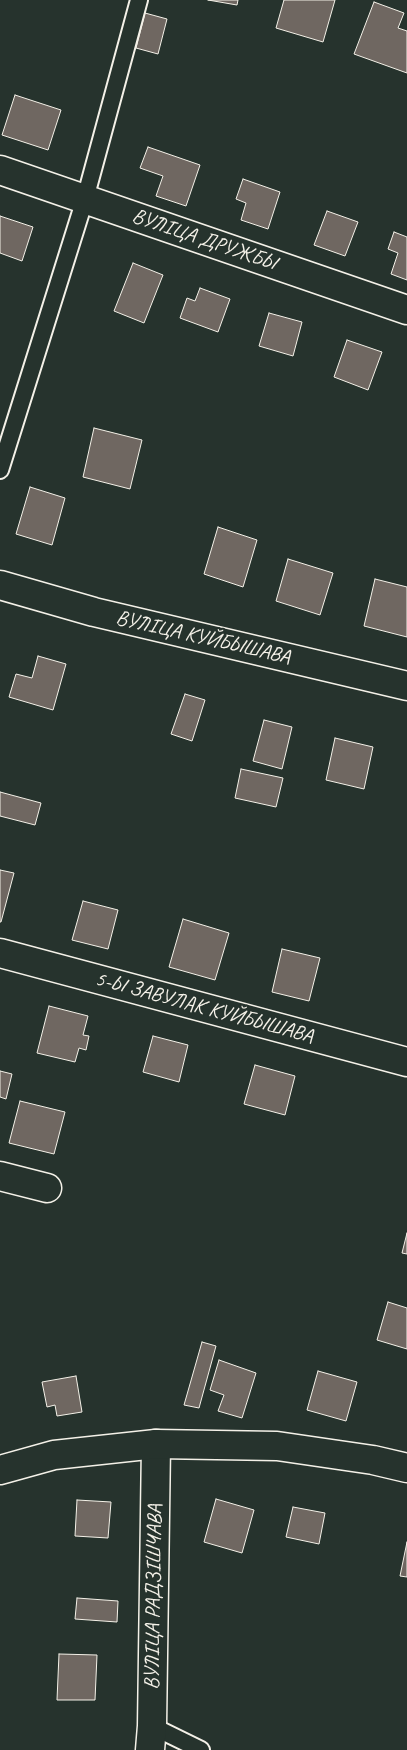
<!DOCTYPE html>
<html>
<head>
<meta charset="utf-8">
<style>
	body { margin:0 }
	canvas { display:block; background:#26332d }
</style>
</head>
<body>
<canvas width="407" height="1750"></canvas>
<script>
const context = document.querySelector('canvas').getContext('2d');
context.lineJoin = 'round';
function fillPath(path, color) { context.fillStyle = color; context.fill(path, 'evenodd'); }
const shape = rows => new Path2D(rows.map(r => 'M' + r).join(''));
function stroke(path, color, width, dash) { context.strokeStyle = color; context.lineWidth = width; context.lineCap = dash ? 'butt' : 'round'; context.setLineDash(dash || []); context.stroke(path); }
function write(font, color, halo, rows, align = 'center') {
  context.font = font + ' Caveat,sans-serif'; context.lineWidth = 4; context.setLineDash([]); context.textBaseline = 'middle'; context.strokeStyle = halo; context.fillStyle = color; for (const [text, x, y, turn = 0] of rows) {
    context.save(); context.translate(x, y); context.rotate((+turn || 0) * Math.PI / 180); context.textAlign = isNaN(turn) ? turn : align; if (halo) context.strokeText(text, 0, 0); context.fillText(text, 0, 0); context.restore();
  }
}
const building = shape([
	[208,0,238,0,237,5,208,0],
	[284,0,335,0,323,42,276,28,284,0],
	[374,2,404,13,398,28,407,31,407,73,354,54,374,2],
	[145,13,167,19,158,54,136,48,145,13],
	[15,95,61,110,48,150,2,135,15,95],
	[148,147,200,165,186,206,156,196,163,176,140,168,148,147],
	[243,179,280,192,268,229,241,220,246,203,236,199,243,179],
	[327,211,358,222,345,256,314,245,327,211],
	[0,216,33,227,22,261,0,253,0,216],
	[394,232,407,237,407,280,391,274,398,253,388,249,394,232],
	[133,263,163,275,144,323,114,311,133,263],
	[200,288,230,299,218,332,180,318,187,298,195,301,200,288],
	[269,313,302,322,293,356,259,346,269,313],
	[347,340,382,352,368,390,334,377,347,340],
	[94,428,142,440,130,489,83,477,94,428],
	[30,487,65,498,52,545,16,534,30,487],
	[218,527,257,540,243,587,204,574,218,527],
	[288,559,333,573,320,615,276,601,288,559],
	[375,579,407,587,407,637,364,626,375,579],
	[38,656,66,664,53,710,9,697,16,674,32,678,38,656],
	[185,694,205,700,192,741,171,734,185,694],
	[264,720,292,727,282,769,253,761,264,720],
	[335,738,373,747,364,789,326,780,335,738],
	[241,769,283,778,276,807,235,798,241,769],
	[0,792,41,803,35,825,0,816,0,792],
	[0,870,14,873,1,922,0,922,0,870],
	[83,901,118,910,108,949,72,940,83,901],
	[183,919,229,933,215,980,169,967,183,919],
	[282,949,320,958,309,1001,272,992,282,949],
	[49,1006,88,1016,83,1035,89,1036,86,1050,79,1048,75,1062,37,1053,49,1006],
	[153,1036,188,1045,179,1082,143,1072,153,1036],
	[255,1065,295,1076,285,1115,244,1104,255,1065],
	[0,1071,12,1074,6,1099,0,1097,0,1071],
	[20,1101,65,1112,54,1154,9,1143,20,1101],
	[407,1233,407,1254,402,1253,407,1233],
	[388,1302,407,1308,407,1349,377,1340,388,1302],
	[202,1342,216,1346,199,1408,184,1405,202,1342],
	[219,1360,256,1373,242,1418,218,1411,224,1395,210,1390,219,1360],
	[318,1371,357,1382,346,1421,307,1410,318,1371],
	[76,1376,82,1412,57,1416,55,1405,47,1407,42,1382,76,1376],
	[216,1499,254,1510,242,1553,204,1542,216,1499],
	[77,1500,111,1502,108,1538,75,1536,77,1500],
	[293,1507,325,1513,319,1544,286,1537,293,1507],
	[407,1542,407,1577,400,1576,407,1542],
	[77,1598,118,1601,117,1622,75,1619,77,1598],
	[59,1654,97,1655,95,1700,57,1700,59,1654]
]);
const service = shape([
	[0,470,85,199,139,0],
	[152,1726,201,1750]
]);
const minor = shape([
	[0,170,407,310],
	[0,585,94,612,407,686],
	[0,953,407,1062],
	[0,1176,47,1188],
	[150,1750,152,1726,156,1444]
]);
const tertiary = shape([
	[0,1470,54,1455,156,1444,277,1446,373,1460,407,1468]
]);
const streetNames = [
	["ВУЛІЦА ДРУЖБЫ",204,240,19],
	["ВУЛІЦА КУЙБЫШАВА",203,638,13],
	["5-Ы ЗАВУЛАК КУЙБЫШАВА",204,1008,15],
	["ВУЛІЦА РАДЗІШЧАВА",154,1597,-89]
];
fillPath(building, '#6f6761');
stroke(building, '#f4f1e8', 1);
stroke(service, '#f4f1e8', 20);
stroke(minor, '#f4f1e8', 31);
stroke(tertiary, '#f4f1e8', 31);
stroke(service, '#26332d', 16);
stroke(minor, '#26332d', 28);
stroke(tertiary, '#26332d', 28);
write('21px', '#f4f1e8', '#26332d', streetNames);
</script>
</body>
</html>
